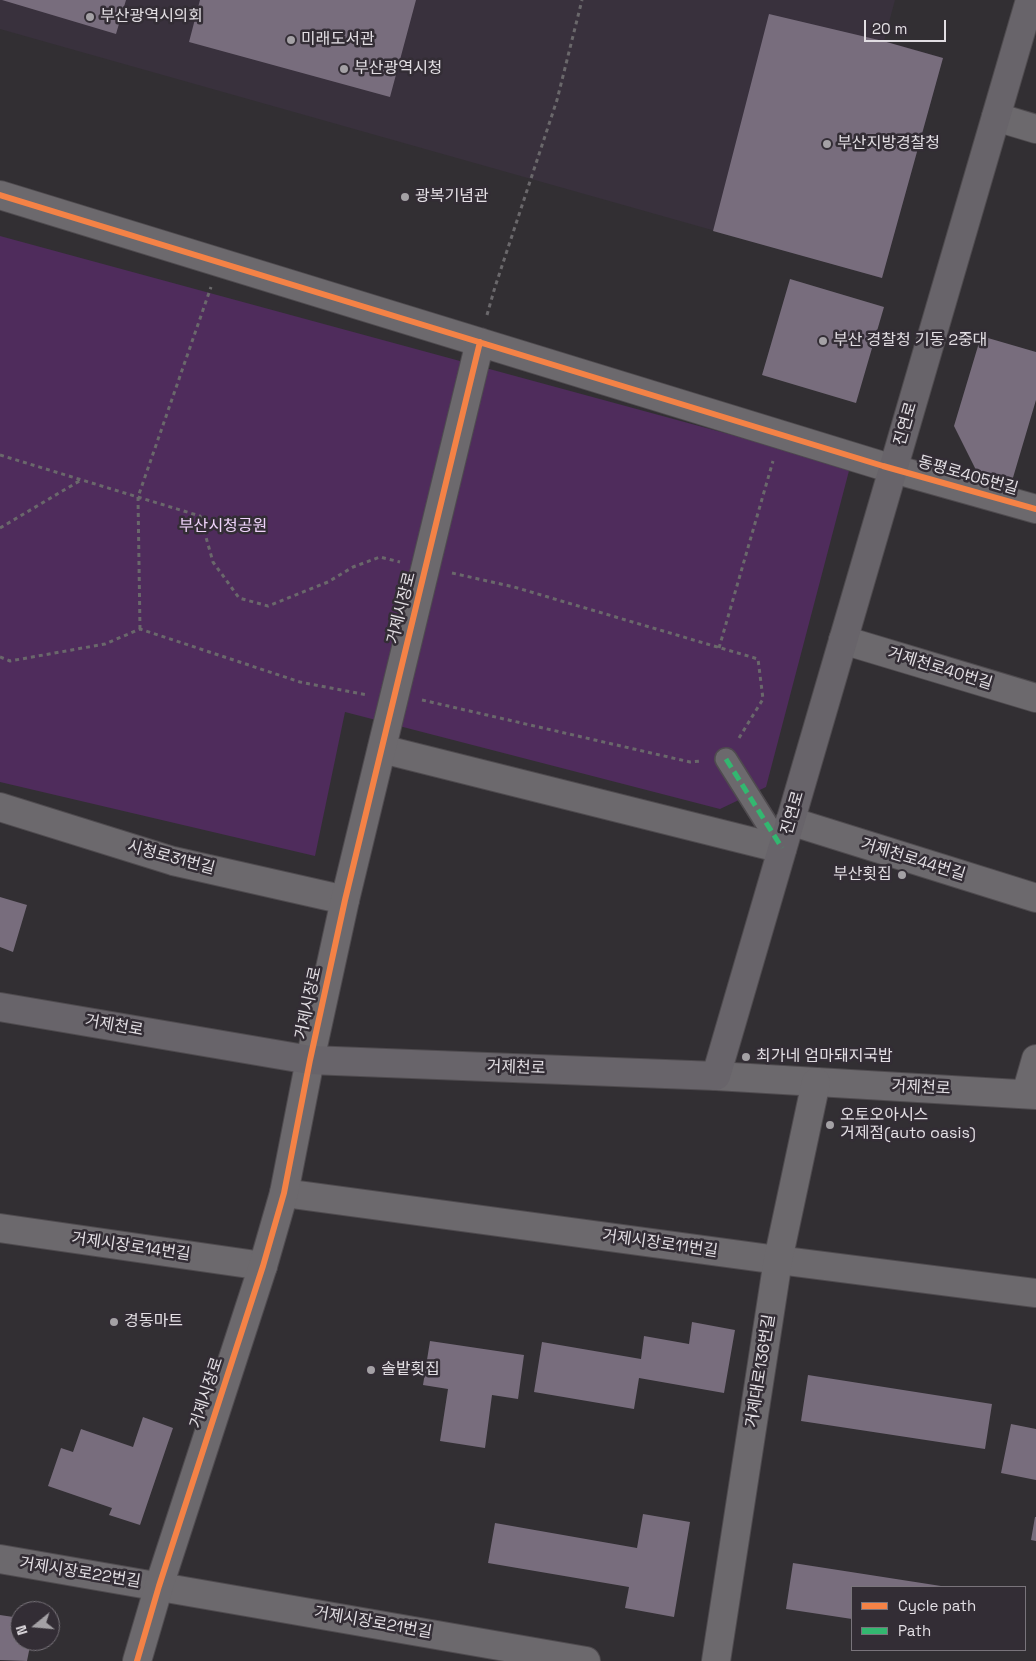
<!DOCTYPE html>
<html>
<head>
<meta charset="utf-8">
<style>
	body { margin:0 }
	#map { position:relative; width:1036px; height:1661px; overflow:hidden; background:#322f33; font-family:"Space Grotesk",sans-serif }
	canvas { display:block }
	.legend { position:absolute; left:851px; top:1586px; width:175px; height:65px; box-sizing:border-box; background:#332d35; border:1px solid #79747b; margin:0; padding:6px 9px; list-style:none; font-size:15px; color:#e2dee3 }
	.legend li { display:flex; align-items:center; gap:10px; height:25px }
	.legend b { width:25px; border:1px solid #79747b }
	.north { position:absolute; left:10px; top:1601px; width:50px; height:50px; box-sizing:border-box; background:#332d35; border:1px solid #79747b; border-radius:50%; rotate:253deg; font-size:14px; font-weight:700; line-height:20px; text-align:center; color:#e2dee3 }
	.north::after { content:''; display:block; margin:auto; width:18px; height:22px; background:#a4a1a5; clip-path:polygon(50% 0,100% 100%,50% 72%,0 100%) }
	.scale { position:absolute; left:864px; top:20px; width:82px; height:22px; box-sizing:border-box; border:2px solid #e2dee3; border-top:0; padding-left:6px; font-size:15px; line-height:18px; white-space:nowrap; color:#e2dee3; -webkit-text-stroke:4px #332d35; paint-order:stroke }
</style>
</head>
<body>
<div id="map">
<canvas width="1036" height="1661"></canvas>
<ul class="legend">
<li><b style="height:6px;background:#f48246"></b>Cycle path</li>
<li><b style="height:6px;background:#33b770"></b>Path</li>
</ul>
<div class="north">N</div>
<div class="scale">20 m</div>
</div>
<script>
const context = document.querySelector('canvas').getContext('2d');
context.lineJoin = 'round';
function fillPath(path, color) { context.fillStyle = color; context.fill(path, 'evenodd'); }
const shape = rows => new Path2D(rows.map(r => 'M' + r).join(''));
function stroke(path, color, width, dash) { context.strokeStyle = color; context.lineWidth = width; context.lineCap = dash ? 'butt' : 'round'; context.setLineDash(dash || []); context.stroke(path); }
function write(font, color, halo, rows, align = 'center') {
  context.font = font + ' "Space Grotesk","Noto Sans KR",sans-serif'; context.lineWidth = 5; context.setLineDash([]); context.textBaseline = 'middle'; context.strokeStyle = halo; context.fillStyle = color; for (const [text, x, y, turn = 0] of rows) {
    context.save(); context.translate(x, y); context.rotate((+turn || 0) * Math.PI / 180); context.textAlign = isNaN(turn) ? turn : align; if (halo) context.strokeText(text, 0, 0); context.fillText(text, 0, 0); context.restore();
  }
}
const built = shape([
	[0,0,895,0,884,41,943,58,882,278,0,29]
]);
const green = shape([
	[0,236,850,467,766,787,720,809,345,712,315,856,0,782]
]);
const building = shape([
	[2,0,126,0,116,34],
	[200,0,416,0,390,97,189,42],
	[769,14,883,41,943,58,882,278,713,231],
	[790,279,884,307,856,403,762,375],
	[981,336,1036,352,1036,400,1012,481,976,470,954,426],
	[0,897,27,905,13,952,0,947],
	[692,1322,735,1330,724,1393,639,1378,634,1409,534,1392,542,1342,641,1359,644,1336,689,1344],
	[430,1341,524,1355,518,1399,492,1395,485,1448,440,1441,448,1389,423,1385],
	[808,1375,992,1404,985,1449,801,1421],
	[143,1417,173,1428,140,1525,109,1515,112,1508,48,1486,61,1448,73,1452,81,1429,133,1447],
	[1011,1424,1036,1429,1036,1480,1001,1473],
	[643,1514,690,1522,674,1617,625,1608,629,1587,488,1563,495,1523,637,1548],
	[1035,1517,1036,1517,1036,1541,1031,1540],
	[793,1563,941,1586,941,1587,852,1587,852,1619,786,1609],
	[0,1615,20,1618,20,1641,31,1641,27,1661,0,1660]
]);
const path = shape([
	[487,315,495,287,557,100,582,0],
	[0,455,200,516,213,562,239,598,268,606,328,582,353,567,380,557,400,562],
	[0,528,81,480],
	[452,573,514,587,758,659,763,699,739,738],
	[140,629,138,497,211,287],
	[719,648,773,461],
	[0,657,10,661,105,644,140,629,300,682,367,695],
	[422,700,690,762,702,761]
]);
const pedestrian = shape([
	[726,759,782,848]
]);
const minor = shape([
	[996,117,1036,129],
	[843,640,1036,698],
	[382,749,782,849],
	[0,807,173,861,345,900],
	[790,821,1036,898],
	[716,1076,1036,1095],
	[1026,1094,1036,1059],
	[284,1193,778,1260,1036,1293],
	[0,1228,263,1266],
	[0,1559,586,1661]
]);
const tertiary = shape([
	[0,195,883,466,1036,509],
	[137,1661,159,1586,263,1266,284,1193,310,1060,345,900,480,342],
	[716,1661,778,1260,816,1082]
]);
const secondary = shape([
	[0,1007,310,1060,716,1076,1030,0]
]);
const quiet = shape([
	[726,759,782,848]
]);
const cycleway = shape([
	[0,195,883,466,1036,509],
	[137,1661,159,1586,263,1266,284,1193,310,1060,345,900,480,342]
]);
const markers = [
	[90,17,5,"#a4a1a5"],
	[291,40,5,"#a4a1a5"],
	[344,69,5,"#a4a1a5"],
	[827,144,5,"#a4a1a5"],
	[405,197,5,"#a4a1a5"],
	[823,341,5,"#a4a1a5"],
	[902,875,5,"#a4a1a5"],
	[746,1057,5,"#a4a1a5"],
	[830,1125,5,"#a4a1a5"],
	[114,1322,5,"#a4a1a5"],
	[371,1370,5,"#a4a1a5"]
];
const poiNames = [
	["부산광역시의회",100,17],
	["미래도서관",301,40],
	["부산광역시청",354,69],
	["부산지방경찰청",837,144],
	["광복기념관",415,197],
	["부산 경찰청 기동 2중대",833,341],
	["부산횟집",892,875,"right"],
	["최가네 엄마돼지국밥",756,1057],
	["오토오아시스",840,1116],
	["거제점(auto oasis)",840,1134],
	["경동마트",124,1322],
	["솔밭횟집",381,1370]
];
const streetNames = [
	["진연로",906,424,-74],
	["동평로405번길",968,476,16],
	["거제시장로",402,608,-76],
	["거제천로40번길",940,669,17],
	["진연로",793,813,-74],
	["시청로31번길",171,858,15],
	["거제천로44번길",913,860,17],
	["거제시장로",309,1003,-78],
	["거제천로",114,1026,10],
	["거제천로",516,1068,2],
	["거제천로",921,1088,3],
	["거제시장로11번길",660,1244,8],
	["거제시장로14번길",131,1247,8],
	["거제대로136번길",761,1371,-81],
	["거제시장로",207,1393,-72],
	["거제시장로22번길",80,1573,9],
	["거제시장로21번길",373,1623,10]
];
const parkNames = [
	["부산시청공원",223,527]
];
fillPath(built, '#39313d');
fillPath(green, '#4f2c5c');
fillPath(building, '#786d7d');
stroke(pedestrian, '#4f4b4f', 24);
stroke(minor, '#4f4b4f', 30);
stroke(tertiary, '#4f4b4f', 30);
stroke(secondary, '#4f4b4f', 30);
stroke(path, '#6a686b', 3, [4, 4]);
stroke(pedestrian, '#6c696d', 21);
stroke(minor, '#6c696d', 28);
stroke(tertiary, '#6c696d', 28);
stroke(secondary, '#68646a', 28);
stroke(quiet, '#33b770', 5, [10, 5]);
stroke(cycleway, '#f48246', 6);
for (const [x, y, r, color] of markers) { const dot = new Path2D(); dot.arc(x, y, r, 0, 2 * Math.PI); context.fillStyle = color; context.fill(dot); stroke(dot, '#332d35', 2); }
write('16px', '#e2dee3', '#332d35', poiNames, 'left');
write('16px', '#e2dee3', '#332d35', streetNames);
write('16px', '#efd3fa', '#332d35', parkNames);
</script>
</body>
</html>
